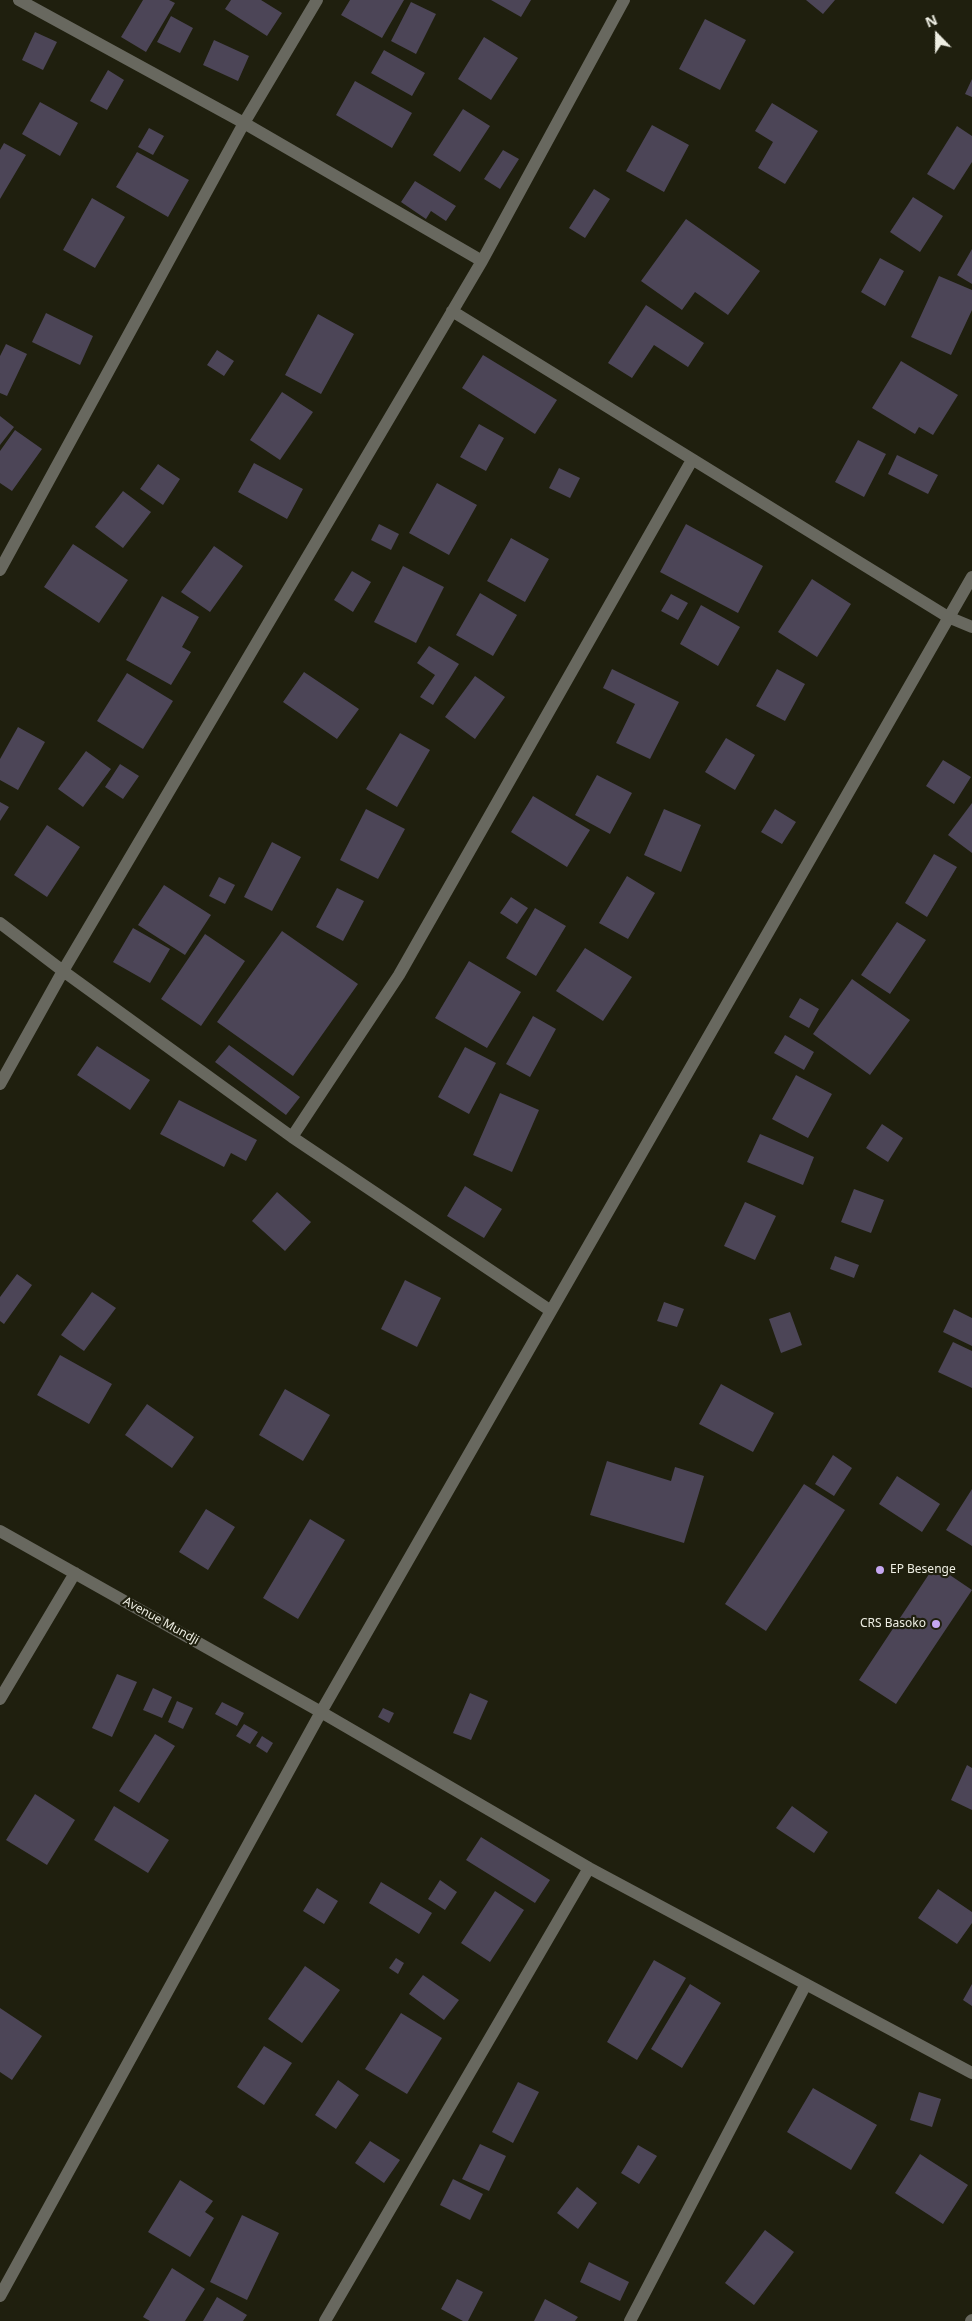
<!DOCTYPE html>
<html>
<head>
<meta charset="utf-8">
<style>
	body { margin:0 }
	#map { position:relative; width:972px; height:2321px; overflow:hidden; background:#1f1f0e; font-family:"Noto Sans",sans-serif }
	canvas { display:block }
	.north { position:absolute; left:912px; top:10px; width:50px; height:50px; -webkit-text-stroke:4px #1f1f0e; paint-order:stroke; rotate:338deg; font-size:14px; font-weight:700; line-height:20px; text-align:center; color:#eeeee3 }
	.north::after { content:''; display:block; margin:auto; width:18px; height:22px; background:#eeeee3; clip-path:polygon(50% 0,100% 100%,50% 72%,0 100%) }
</style>
</head>
<body>
<div id="map">
<canvas width="972" height="2321"></canvas>
<div class="north">N</div>
</div>
<script>
const context = document.querySelector('canvas').getContext('2d');
context.lineJoin = 'round';
function fillPath(path, color) { context.fillStyle = color; context.fill(path, 'evenodd'); }
const shape = rows => new Path2D(rows.map(r => 'M' + r).join(''));
function stroke(path, color, width, dash) { context.strokeStyle = color; context.lineWidth = width; context.lineCap = dash ? 'butt' : 'round'; context.setLineDash(dash || []); context.stroke(path); }
function write(font, color, halo, rows, align = 'center') {
  context.font = font + ' "Noto Sans",sans-serif'; context.lineWidth = 4.5; context.setLineDash([]); context.textBaseline = 'middle'; context.strokeStyle = halo; context.fillStyle = color; for (const [text, x, y, turn = 0] of rows) {
    context.save(); context.translate(x, y); context.rotate((+turn || 0) * Math.PI / 180); context.textAlign = isNaN(turn) ? turn : align; if (halo) context.strokeText(text, 0, 0); context.fillText(text, 0, 0); context.restore();
  }
}
const building = shape([
	[143,0,169,0,175,3,146,52,121,37],
	[231,0,261,0,282,13,267,36,225,9],
	[350,0,404,0,382,38,341,15],
	[491,0,531,0,521,17],
	[806,0,835,0,823,14],
	[411,2,436,14,416,54,391,41],
	[171,16,193,28,180,53,157,42],
	[705,19,746,40,720,90,679,69],
	[35,32,57,42,43,70,22,60],
	[484,37,518,58,491,100,458,79],
	[214,40,249,56,238,81,203,65],
	[384,50,425,73,412,96,371,73],
	[108,70,124,80,107,110,90,101],
	[972,79,972,97,965,94],
	[355,81,412,113,392,148,336,115],
	[40,102,78,123,60,156,22,134],
	[772,103,818,131,785,184,758,168,773,142,755,131],
	[463,109,490,126,460,172,433,155],
	[652,125,689,145,664,192,626,171],
	[957,126,972,136,972,162,954,190,927,174],
	[149,128,164,136,153,155,138,147],
	[4,143,26,155,0,199,0,150],
	[503,150,519,159,500,189,484,179],
	[137,152,189,180,168,217,116,187],
	[415,181,456,206,446,221,431,211,426,219,401,202],
	[594,189,610,199,585,238,569,228],
	[913,197,943,216,920,252,890,232],
	[92,198,125,217,95,268,63,250],
	[686,219,760,271,728,315,695,292,682,310,641,281],
	[972,249,972,284,957,275],
	[880,258,904,271,885,306,861,292],
	[939,276,972,290,972,310,951,355,911,337],
	[646,305,704,343,688,367,654,345,632,378,608,363],
	[46,313,93,336,80,365,32,342],
	[318,314,354,334,321,394,285,375],
	[6,344,27,354,7,396,0,393,0,356],
	[217,350,234,361,224,376,207,365],
	[483,355,557,400,535,434,462,388],
	[901,361,958,395,933,435,919,427,915,434,872,408],
	[282,392,313,412,280,460,250,440],
	[0,416,14,427,0,445],
	[479,424,504,438,486,471,460,457],
	[15,430,42,449,12,491,0,483,0,451],
	[858,440,886,454,864,497,835,482],
	[897,455,938,475,928,494,888,474],
	[254,463,303,489,287,519,238,492],
	[158,464,180,479,163,505,140,489],
	[559,468,580,478,570,498,549,488],
	[437,483,477,505,449,555,409,533],
	[123,491,151,512,123,548,95,527],
	[379,524,399,534,391,550,371,540],
	[686,524,763,566,738,613,660,572],
	[511,538,549,559,525,602,487,581],
	[73,544,128,580,99,623,44,587],
	[214,546,243,566,210,612,181,592],
	[403,566,444,587,416,643,374,622],
	[352,571,371,582,353,612,334,600],
	[812,579,851,604,817,657,778,632],
	[480,593,517,615,493,656,456,635],
	[671,594,688,603,678,620,661,611],
	[162,596,199,617,182,647,191,652,171,685,126,660],
	[701,605,740,627,718,666,680,644],
	[429,646,459,664,433,705,420,697,435,675,417,663],
	[612,669,679,702,650,759,616,743,635,704,603,688],
	[777,669,805,684,785,721,756,706],
	[304,672,359,709,337,739,283,702],
	[127,673,173,701,143,749,97,721],
	[475,676,505,697,475,739,445,717],
	[18,727,45,742,18,790,0,780,0,759],
	[400,733,430,750,397,807,366,789],
	[726,738,755,755,735,790,705,772],
	[86,751,111,769,83,807,58,789],
	[943,760,971,777,954,804,926,786],
	[120,764,139,776,123,799,105,787],
	[597,775,632,793,610,834,575,815],
	[533,796,590,830,567,867,511,832],
	[0,802,9,807,0,821],
	[972,803,972,853,948,835],
	[366,809,405,829,378,879,340,860],
	[664,809,701,825,681,872,644,855],
	[775,809,796,822,782,844,761,832],
	[47,825,80,847,47,897,14,875],
	[272,842,301,857,272,911,244,897],
	[934,854,957,867,927,917,905,903],
	[627,876,655,893,628,939,599,923],
	[219,877,235,885,225,904,209,896],
	[164,885,211,915,185,955,138,925],
	[337,888,364,901,343,941,316,927],
	[511,897,528,908,517,924,500,913],
	[535,908,566,926,536,976,506,958],
	[897,922,926,940,890,994,861,975],
	[133,928,170,949,150,983,113,962],
	[282,931,358,984,293,1076,217,1022],
	[205,934,245,961,201,1026,161,999],
	[585,948,632,977,603,1021,556,991],
	[469,961,521,992,487,1048,435,1018],
	[852,979,910,1020,870,1075,813,1034],
	[800,998,819,1009,809,1028,789,1017],
	[533,1016,556,1029,530,1077,506,1064],
	[785,1035,814,1052,804,1070,774,1053],
	[229,1045,300,1097,286,1115,215,1062],
	[97,1046,150,1080,130,1110,77,1075],
	[465,1047,496,1063,469,1114,438,1097],
	[796,1075,832,1094,808,1138,772,1119],
	[500,1093,539,1110,512,1172,473,1155],
	[179,1100,257,1140,246,1161,231,1153,224,1167,160,1134],
	[882,1124,903,1138,888,1162,866,1148],
	[760,1134,814,1157,803,1185,747,1162],
	[465,1186,502,1209,484,1238,447,1216],
	[854,1189,884,1200,871,1233,841,1222],
	[277,1192,311,1222,285,1251,252,1221],
	[745,1202,776,1216,755,1260,724,1246],
	[835,1256,859,1265,854,1278,830,1269],
	[17,1274,32,1285,4,1324,0,1321,0,1297],
	[405,1280,441,1298,417,1347,381,1329],
	[92,1292,116,1308,84,1351,61,1335],
	[664,1302,684,1309,677,1327,657,1321],
	[954,1309,972,1318,972,1346,943,1332],
	[790,1312,802,1345,781,1353,769,1319],
	[953,1342,972,1351,972,1388,938,1372],
	[60,1355,112,1384,89,1424,37,1395],
	[721,1384,774,1413,753,1452,699,1424],
	[285,1389,330,1415,303,1461,259,1435],
	[147,1404,194,1437,172,1468,125,1435],
	[833,1455,852,1468,834,1496,815,1484],
	[607,1461,671,1481,675,1467,704,1476,684,1543,590,1515],
	[897,1476,940,1504,922,1532,879,1504],
	[804,1484,845,1510,766,1631,725,1604],
	[972,1489,972,1546,946,1530],
	[206,1509,235,1527,208,1570,179,1552],
	[310,1519,345,1540,298,1619,263,1598],
	[935,1565,972,1590,896,1704,859,1680],
	[117,1674,137,1682,112,1737,92,1728],
	[153,1688,172,1697,162,1718,143,1710],
	[470,1693,488,1701,471,1740,453,1733],
	[177,1701,193,1708,183,1729,168,1722],
	[222,1702,244,1713,237,1726,215,1714],
	[383,1708,394,1713,389,1723,378,1717],
	[244,1724,258,1732,250,1744,236,1736],
	[155,1734,175,1746,139,1803,119,1791],
	[262,1736,273,1743,267,1753,256,1746],
	[967,1765,972,1768,972,1810,951,1800],
	[35,1794,75,1820,47,1865,6,1840],
	[114,1806,169,1840,148,1873,94,1840],
	[792,1806,828,1832,814,1853,776,1828],
	[481,1837,550,1880,535,1903,466,1860],
	[440,1880,457,1892,445,1910,428,1899],
	[381,1882,432,1913,419,1934,369,1903],
	[317,1888,338,1901,324,1924,303,1911],
	[938,1889,972,1912,972,1923,957,1944,918,1918],
	[495,1891,524,1910,490,1962,461,1943],
	[396,1958,404,1963,398,1974,389,1968],
	[654,1960,686,1978,637,2060,607,2042],
	[305,1966,340,1990,302,2043,268,2019],
	[423,1975,459,2000,444,2020,409,1994],
	[690,1984,721,2003,682,2068,651,2049],
	[972,1984,972,2006,963,2000],
	[0,2008,42,2036,12,2080,0,2072],
	[401,2013,442,2038,407,2094,365,2069],
	[264,2046,292,2063,264,2105,237,2087],
	[338,2080,359,2095,336,2129,315,2115],
	[518,2082,539,2092,513,2143,492,2132],
	[813,2088,877,2125,851,2170,787,2132],
	[919,2092,941,2099,932,2127,910,2120],
	[370,2141,400,2160,384,2183,355,2163],
	[480,2144,506,2156,489,2191,462,2179],
	[638,2145,657,2156,639,2184,621,2173],
	[920,2154,968,2185,943,2224,895,2193],
	[453,2179,483,2194,470,2220,440,2205],
	[180,2180,213,2201,205,2212,214,2218,190,2257,148,2232],
	[577,2187,597,2203,578,2229,557,2213],
	[242,2215,279,2233,247,2300,210,2282],
	[765,2230,794,2252,754,2305,725,2283],
	[589,2262,629,2282,620,2301,580,2282],
	[172,2268,205,2289,185,2321,150,2321,143,2317],
	[457,2279,483,2292,468,2321,463,2321,441,2309],
	[217,2297,247,2315,243,2321,203,2321],
	[545,2299,578,2317,575,2321,534,2321]
]);
const minor = shape([
	[19,0,244,123,482,261],
	[452,311,948,617,972,627],
	[0,570,244,123,317,0],
	[0,923,63,971,292,1137,551,1311],
	[0,1084,63,971,482,261,624,0],
	[292,1137,399,975,692,460],
	[0,1531,321,1712,589,1868,972,2073],
	[0,1699,75,1573],
	[0,2296,321,1712,972,577],
	[325,2321,589,1868],
	[630,2321,806,1984],
	[971,2321,972,2320]
]);
const markers = [
	[880,1570,5,"#c5a7f1"],
	[936,1624,5,"#c5a7f1"]
];
const poiNames = [
	["EP Besenge",890,1570],
	["CRS Basoko",926,1624,"right"]
];
const streetNames = [
	["Avenue Mundji",161,1621,29]
];
fillPath(building, '#4c4557');
stroke(minor, '#68685f', 12);
for (const [x, y, r, color] of markers) { const dot = new Path2D(); dot.arc(x, y, r, 0, 2 * Math.PI); context.fillStyle = color; context.fill(dot); stroke(dot, '#1f1f0e', 2); }
write('12px', '#eeeee3', '#1f1f0e', poiNames, 'left');
write('12px', '#eeeee3', '#1f1f0e', streetNames);
</script>
</body>
</html>
